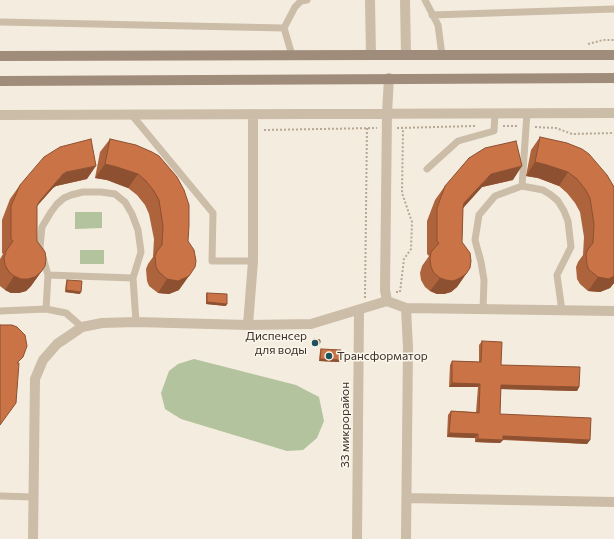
<!DOCTYPE html>
<meta charset="utf-8">
<style>
body{margin:0}
canvas{display:block;background:#f4ecde}
</style>
<canvas width="614" height="539"></canvas>
<script>
const ctx = document.querySelector('canvas').getContext('2d');
ctx.lineJoin = 'round';
function fill(path, color) { ctx.fillStyle = color; ctx.fill(path, 'evenodd'); }
const shape = rows => new Path2D(rows.map(r => 'M' + r).join(''));
function strokePath(path, color, width, dash) { ctx.strokeStyle = color; ctx.lineWidth = width; ctx.lineCap = dash ? 'butt' : 'round'; ctx.setLineDash(dash || []); ctx.stroke(path); }
function write(font, color, halo, rows, align = 'center') {
  ctx.font = font + ' Commissioner,sans-serif'; ctx.lineWidth = 3; ctx.setLineDash([]); ctx.textBaseline = 'middle'; ctx.strokeStyle = halo; ctx.fillStyle = color; for (const [text, x, y, turn = 0] of rows) {
    ctx.save(); ctx.translate(x, y); ctx.rotate((+turn || 0) * Math.PI / 180); ctx.textAlign = isNaN(turn) ? turn : align; if (halo) ctx.strokeText(text, 0, 0); ctx.fillText(text, 0, 0); ctx.restore();
  }
}
fill(shape([
 [75,212,102,212,102,228,75,229],
 [80,250,104,250,104,264,80,264],
 [194,359,296,385,319,397,324,421,317,438,303,450,287,451,181,419,165,409,161,393,169,371,178,364]
]), '#b3c39d');
strokePath(shape([
 [588,44,603,40,614,40],
 [503,126,517,126],
 [535,127,556,128,572,134,614,133],
 [397,128,475,126],
 [264,130,377,128],
 [396,292,400,292,404,259,411,249,412,222,402,193,403,128],
 [365,298,367,126]
]), '#b8a794', 2, [2, 2]);
strokePath(shape([
 [425,0,438,25,442,55],
 [432,15,614,9],
 [0,22,284,28,292,55],
 [284,28,295,7,301,1,307,0],
 [131,114,213,213,212,261,253,261],
 [427,169,458,141,494,131,495,113],
 [522,186,543,190,551,195,558,201,564,211,568,221,571,247,557,275,562,311],
 [48,275,133,278],
 [46,309,48,275,40,247,42,227,51,212,57,204,64,198,71,195,83,192,101,192,115,194,125,202,132,214,138,230,141,252,133,278,136,322],
 [483,310,484,280,481,262,475,240,479,215,495,196,522,186,527,113],
 [0,311,46,309,66,313,82,327],
 [0,496,34,497]
]), '#ccbda9', 7);
strokePath(shape([
 [370,0,371,55],
 [405,0,406,55],
 [0,115,614,113],
 [387,301,385,290,387,113,389,78],
 [406,308,408,348,406,539],
 [248,325,253,261,253,114],
 [407,498,614,502],
 [33,539,35,379,43,360,57,344,82,327,102,323,136,322,248,325,311,324,387,301,406,308,614,311],
 [357,539,359,310]
]), '#ccbda9', 10);
strokePath(shape([
 [0,56,371,55,614,55],
 [0,81,614,78]
]), '#a08c7b', 10);
fill(shape([
 [540,137,614,187,614,283,610,288,600,292,588,291,580,284,577,279,576,267,578,262,583,255,584,237,580,212,575,203,567,193,559,186,538,178,526,176,531,150],
 [110,139,152,152,179,290,169,294,158,293,149,286,147,281,146,269,148,264,153,257,154,239,149,214,145,205,137,195,128,188,107,180,95,178,100,152],
 [87,179,56,186,53,188,37,206,37,241,41,272,31,286,26,291,19,293,11,293,5,290,0,286,0,259,3,254,2,253,2,220,10,199,20,185],
 [513,180,482,187,463,208,462,242,466,274,457,287,451,292,444,294,437,294,430,291,425,287,421,280,420,273,422,266,429,256,427,254,427,221,435,200,445,186],
 [67,280,80,294,65,292,66,282],
 [207,293,226,306,206,304,206,294],
 [482,341,501,365,579,387,577,391,501,389,500,414,590,440,587,444,503,440,500,443,475,442,475,438,447,437,448,415,451,411,476,412,478,387,449,387,450,365,452,361,479,362,479,345],
 [321,349,340,360,339,362,319,361,320,351]
]), '#ad633c');
fill(shape([
 [535,162,547,165,568,172,559,186,538,178,526,176],
 [105,164,117,167,138,174,128,188,107,180,95,178],
 [96,166,87,179,56,186,53,188,29,215,39,202,63,174,66,172],
 [522,166,513,180,482,187,455,217,464,203,491,174],
 [41,272,31,286,26,291,19,293,11,293,5,290,14,276],
 [466,274,457,287,451,292,444,294,437,294,430,291,440,278],
 [189,276,179,290,169,294,158,293,167,279],
 [614,276,614,283,610,288,600,292,588,291,598,277],
 [66,290,81,292,80,294,65,292],
 [207,302,227,304,226,306,206,304],
 [313,343,320,343,319,345,312,345],
 [320,359,340,360,339,362,319,361],
 [452,383,480,384,478,387,449,387],
 [501,385,579,387,577,391,499,389],
 [449,433,478,434,475,438,447,437],
 [503,436,590,440,587,444,500,439],
 [478,439,503,440,500,443,475,442]
]), '#8d5031');
const building = shape([
 [540,137,567,143,582,149,589,154,607,175,614,187,614,276,609,279,598,277,589,270,587,265,586,254,588,249,593,243,594,224,590,198,585,189,577,179,568,172,547,165,535,162,540,137],
 [91,139,96,166,66,172,63,174,39,202,37,206,37,241,45,252,46,259,45,266,41,272,35,277,28,279,21,279,14,276,9,272,5,265,4,258,6,251,13,241,11,239,11,206,20,185,44,157,60,147,91,139],
 [110,139,136,145,152,152,159,156,177,177,184,190,189,205,189,226,188,241,194,250,196,261,195,267,189,276,178,281,167,279,159,272,156,267,155,256,157,251,162,245,163,226,159,200,154,191,146,181,138,174,117,167,105,164,110,139],
 [516,141,522,166,491,174,464,203,463,208,462,242,470,253,471,261,470,268,466,274,460,278,453,281,446,280,440,278,434,273,431,267,430,259,431,252,439,243,437,241,437,208,445,186,469,158,485,148,516,141],
 [67,280,82,281,81,292,66,290,67,280],
 [207,293,227,294,227,304,207,302,207,293],
 [0,325,12,325,17,327,25,335,27,346,23,357,17,363,19,363,16,403,0,425,0,325],
 [314,339,320,340,320,343,313,343,314,339],
 [482,341,502,342,501,365,580,367,579,387,501,385,500,414,591,418,590,440,503,436,503,440,478,439,478,434,449,433,451,411,479,413,480,384,452,383,452,361,481,362,482,341],
 [321,349,341,350,340,360,320,359,321,349]
]);
fill(building, '#c97346');
strokePath(building, '#8d5031', 1);
for (const [x, y, r, color] of [
 [315,343,4,"#1d525d"],
 [329,356,4,"#1d525d"]
]) { const dot = new Path2D(); dot.arc(x, y, r, 0, 2 * Math.PI); ctx.fillStyle = color; ctx.fill(dot); strokePath(dot, '#fbf5eb', 1.5); }
write('12px', '#393029', '#fbf5eb', [
 ["Диспенсер",307,336],
 ["для воды",307,350],
 ["Трансформатор",337,356,"left"]
], 'right');
write('12px', '#393029', '#fbf5eb', [
 ["33 микрорайон",345,425,-90]
]);
</script>
